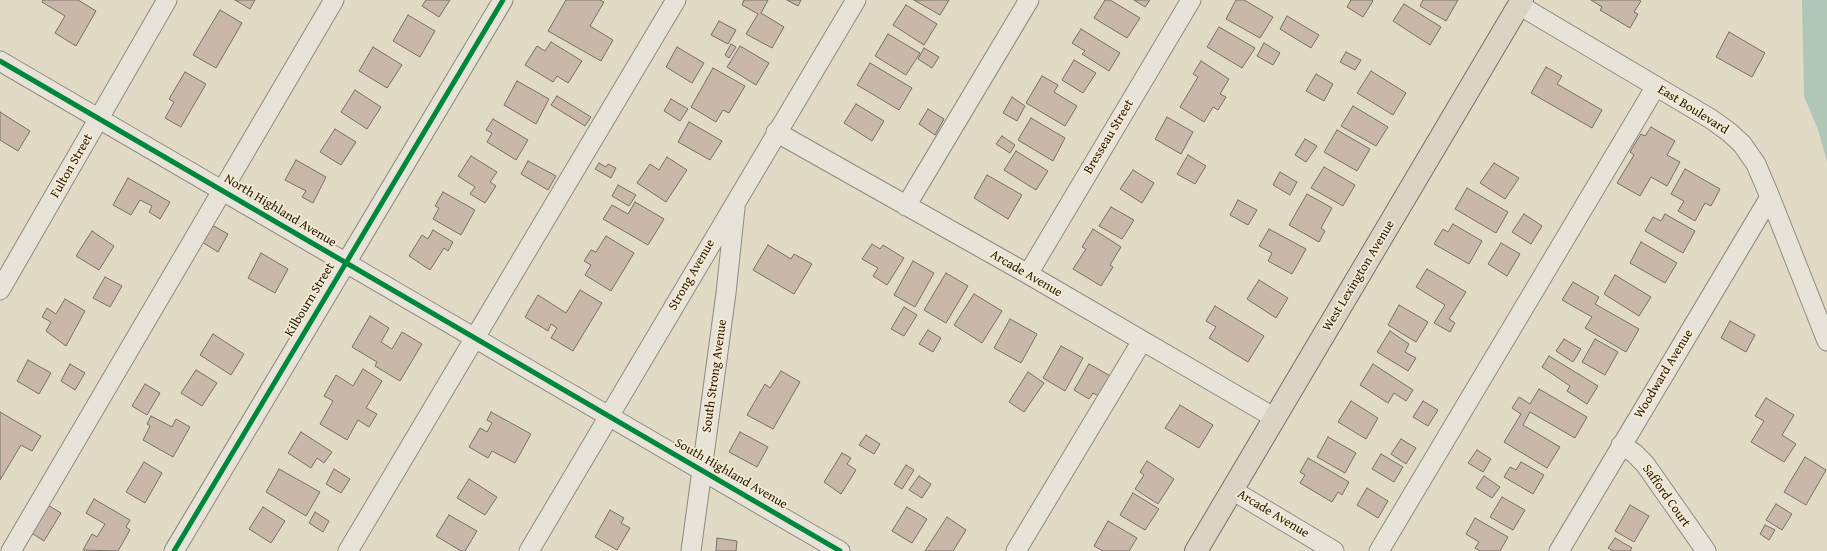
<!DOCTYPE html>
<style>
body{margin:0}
canvas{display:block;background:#e1dac5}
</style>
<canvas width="1827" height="551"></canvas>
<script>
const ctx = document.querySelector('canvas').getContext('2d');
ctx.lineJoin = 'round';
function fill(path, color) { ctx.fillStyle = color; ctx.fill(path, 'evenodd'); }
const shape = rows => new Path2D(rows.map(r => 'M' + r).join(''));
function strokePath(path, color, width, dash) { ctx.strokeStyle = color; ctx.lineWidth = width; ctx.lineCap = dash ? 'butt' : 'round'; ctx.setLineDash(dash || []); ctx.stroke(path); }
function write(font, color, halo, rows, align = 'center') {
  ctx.font = font + ' "Gentium Book Plus",serif'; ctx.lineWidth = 3.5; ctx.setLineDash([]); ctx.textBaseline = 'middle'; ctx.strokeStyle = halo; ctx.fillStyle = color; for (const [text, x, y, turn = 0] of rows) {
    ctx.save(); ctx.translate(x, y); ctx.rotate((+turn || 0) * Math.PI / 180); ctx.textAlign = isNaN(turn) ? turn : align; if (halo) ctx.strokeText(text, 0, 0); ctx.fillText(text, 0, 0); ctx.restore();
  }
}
fill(shape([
 [1802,0,1827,0,1827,161,1818,130,1804,96]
]), '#afc6b8');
const building = shape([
 [43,0,78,0,96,11,76,46,55,33,65,16,42,2,43,0],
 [235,0,255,0,250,9,235,0],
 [426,0,450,0,439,17,422,6,426,0],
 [566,0,600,0,604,2,590,26,613,40,601,61,548,31,566,0],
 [744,0,768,0,761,13,784,27,772,48,746,34,758,14,742,5,744,0],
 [787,0,801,0,798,6,787,0],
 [914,0,949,0,940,15,914,0],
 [1105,0,1110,0,1140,18,1127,38,1094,18,1105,0],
 [1134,0,1150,0,1145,7,1134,0],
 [1236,0,1244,0,1273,17,1260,38,1226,19,1236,0],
 [1351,0,1372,0,1373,1,1363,17,1347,7,1351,0],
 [1423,0,1458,0,1446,21,1420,6,1423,0],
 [1591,0,1639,0,1641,1,1634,12,1638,14,1630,28,1600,10,1602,7,1591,0],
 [1404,4,1441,27,1430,45,1393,21,1404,4],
 [906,5,937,24,924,45,893,25,906,5],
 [220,10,242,23,216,68,193,55,220,10],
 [408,15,435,31,420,57,393,41,408,15],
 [1287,16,1319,35,1311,48,1280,29,1287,16],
 [719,21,736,30,728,44,711,35,719,21],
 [1219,27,1255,48,1242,68,1207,47,1219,27],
 [1081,29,1120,53,1109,71,1082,54,1085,51,1072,43,1081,29],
 [1729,32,1765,53,1752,77,1716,57,1729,32],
 [888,34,920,53,906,75,875,56,888,34],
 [551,42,582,61,568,83,557,76,553,82,525,65,537,46,545,51,551,42],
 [1264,43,1280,53,1273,65,1257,56,1264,43],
 [731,44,736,47,729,58,725,55,731,44],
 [740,46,769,63,756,85,727,67,740,46],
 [373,47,402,65,387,88,359,71,373,47],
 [677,47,704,63,692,83,666,67,677,47],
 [924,48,939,57,932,68,918,59,924,48],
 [1346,52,1361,60,1355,70,1340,62,1346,52],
 [1074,60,1096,73,1083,93,1062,80,1074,60],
 [1201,61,1229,79,1220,94,1226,97,1218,110,1213,107,1204,122,1180,107,1198,77,1193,74,1201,61],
 [870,63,912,88,899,110,857,85,870,63],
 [1546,67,1562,76,1557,84,1602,110,1592,128,1531,93,1546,67],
 [713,68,745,86,729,113,723,110,716,122,691,107,713,68],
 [1371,71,1406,93,1393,115,1357,93,1371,71],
 [185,72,206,84,181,127,165,118,174,102,169,99,185,72],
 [1316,74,1333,84,1324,101,1306,91,1316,74],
 [1042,76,1058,85,1054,92,1077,106,1065,126,1026,103,1042,76],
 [517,81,549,99,536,124,504,105,517,81],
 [355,90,381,107,367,129,341,112,355,90],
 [557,96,591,117,585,126,551,105,557,96],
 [1012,97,1025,106,1017,121,1003,113,1012,97],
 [671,99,688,109,680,121,664,111,671,99],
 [856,104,884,121,872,141,844,123,856,104],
 [1353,106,1388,127,1376,146,1341,126,1353,106],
 [928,109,944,119,935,135,919,124,928,109],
 [0,112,30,131,18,151,0,140,0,112],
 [1167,117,1193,132,1181,154,1155,139,1167,117],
 [1031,118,1065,138,1053,161,1018,140,1031,118],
 [493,119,528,140,516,160,487,142,492,133,486,130,493,119],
 [689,122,722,141,710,160,678,142,689,122],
 [1651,127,1675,141,1667,155,1680,162,1667,186,1651,177,1640,196,1617,183,1634,155,1630,152,1641,134,1645,136,1651,127],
 [335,129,356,142,341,165,320,152,335,129],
 [1337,130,1370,149,1357,171,1324,152,1337,130],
 [1002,136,1015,145,1010,153,996,144,1002,136],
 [1305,139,1317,146,1306,162,1295,155,1305,139],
 [1016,151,1048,171,1036,190,1004,170,1016,151],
 [1188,155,1206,166,1195,184,1177,174,1188,155],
 [471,156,497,172,490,182,496,186,485,203,470,194,475,187,458,176,471,156],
 [667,157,687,170,666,202,637,183,650,164,659,170,667,157],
 [296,160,326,177,313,203,302,197,306,191,285,180,296,160],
 [528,161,556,176,548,190,521,174,528,161],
 [599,163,606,167,608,164,616,168,611,178,595,169,599,163],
 [1494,163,1519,178,1505,199,1480,183,1494,163],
 [1324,167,1355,185,1343,206,1311,188,1324,167],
 [1685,169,1720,189,1711,206,1705,203,1695,221,1678,211,1684,201,1671,194,1685,169],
 [1133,170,1154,183,1142,203,1120,189,1133,170],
 [1280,172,1297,182,1290,195,1273,185,1280,172],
 [987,175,1022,195,1008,219,974,198,987,175],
 [128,178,170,202,160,219,149,212,152,206,140,200,131,215,113,205,128,178],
 [618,185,636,195,629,206,612,196,618,185],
 [1467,188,1508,212,1496,233,1455,209,1467,188],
 [443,192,475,210,461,235,433,219,439,208,435,206,443,192],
 [1307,194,1332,208,1321,228,1325,231,1319,242,1289,225,1307,194],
 [1238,200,1257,210,1248,225,1230,215,1238,200],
 [635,202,664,219,648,245,603,219,612,205,628,214,635,202],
 [1111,207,1134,220,1122,239,1099,226,1111,207],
 [1524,214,1542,226,1531,244,1512,232,1524,214],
 [1665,214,1695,231,1683,253,1645,231,1653,217,1661,221,1665,214],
 [1453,224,1482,241,1469,264,1434,244,1443,229,1448,232,1453,224],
 [212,225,228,234,218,252,202,242,212,225],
 [1093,229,1121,247,1110,265,1113,267,1101,286,1073,269,1086,249,1082,247,1093,229],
 [1269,229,1306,249,1292,274,1268,261,1272,253,1259,246,1269,229],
 [433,230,453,242,448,251,444,248,430,270,409,256,422,235,428,239,433,230],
 [92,231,114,246,99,270,76,256,92,231],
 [606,236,634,253,611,291,585,275,591,265,584,261,591,250,596,252,606,236],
 [1641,242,1677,263,1665,283,1630,263,1641,242],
 [1501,243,1520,254,1507,276,1488,264,1501,243],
 [872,244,880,249,883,245,904,258,887,285,873,276,878,268,862,259,872,244],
 [768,245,791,259,794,254,812,264,794,294,753,270,768,245],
 [261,253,288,269,275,293,248,278,261,253],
 [913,261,934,273,915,307,894,295,913,261],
 [1427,269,1466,292,1449,319,1455,323,1450,332,1434,323,1445,305,1416,287,1427,269],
 [946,273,968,286,946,323,924,310,946,273],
 [1615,275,1651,297,1639,316,1604,294,1615,275],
 [105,277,122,286,110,307,93,298,105,277],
 [1259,280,1288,298,1276,318,1247,299,1259,280],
 [1573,282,1599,297,1595,304,1639,329,1626,352,1585,328,1592,317,1562,300,1573,282],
 [580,290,602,303,573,351,551,338,557,328,551,324,548,331,525,317,538,295,566,313,580,290],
 [974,294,1002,311,982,343,954,325,974,294],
 [65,299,85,311,66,346,46,331,51,322,42,317,47,308,56,314,65,299],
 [1399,305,1428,322,1416,342,1388,325,1399,305],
 [1215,306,1264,336,1248,362,1209,338,1216,327,1206,321,1215,306],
 [904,307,917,315,904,336,891,329,904,307],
 [370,316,389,328,381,342,392,349,402,332,422,344,400,381,375,366,377,362,352,347,370,316],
 [1010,319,1037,334,1021,363,994,348,1010,319],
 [1730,321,1755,335,1746,352,1721,338,1730,321],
 [928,330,941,338,933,352,919,344,928,330],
 [1390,331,1409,344,1405,352,1416,358,1408,371,1377,352,1390,331],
 [213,334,244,354,231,375,200,355,213,334],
 [1564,339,1581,349,1573,362,1556,351,1564,339],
 [1595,339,1618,352,1605,375,1582,362,1595,339],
 [1061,346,1083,358,1065,391,1043,378,1061,346],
 [1549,356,1598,386,1587,404,1567,391,1570,386,1542,367,1549,356],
 [28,360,51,373,39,394,17,381,28,360],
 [70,364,85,373,75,390,61,381,70,364],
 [1089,364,1114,378,1102,398,1093,393,1089,399,1074,390,1089,364],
 [1373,364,1413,390,1406,401,1394,393,1388,403,1360,385,1373,364],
 [363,369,382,381,366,408,377,414,369,427,358,420,347,440,320,424,333,401,324,396,336,375,353,386,363,369],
 [196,370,217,383,202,406,181,393,196,370],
 [781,371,800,382,773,429,747,415,765,384,770,388,781,371],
 [1028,372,1044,383,1024,412,1009,402,1028,372],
 [145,384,160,393,147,415,132,406,145,384],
 [1539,389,1587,417,1575,438,1530,412,1523,425,1560,447,1547,468,1504,442,1521,414,1512,408,1519,397,1530,404,1539,389],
 [1766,398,1794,415,1782,435,1796,444,1784,462,1751,442,1764,421,1755,416,1766,398],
 [1351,401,1378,418,1366,439,1338,422,1351,401],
 [1423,401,1438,410,1428,426,1413,417,1423,401],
 [1180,405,1213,425,1199,448,1165,428,1180,405],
 [0,412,41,436,32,451,21,445,0,480,0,412],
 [491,412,531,434,515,463,492,451,488,458,469,447,480,428,487,432,492,423,487,420,491,412],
 [151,416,172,427,176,419,190,427,173,457,143,440,150,426,147,424,151,416],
 [301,432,332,452,324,463,317,458,311,468,288,453,301,432],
 [740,432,768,447,757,467,729,452,740,432],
 [866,435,880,444,874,454,859,445,866,435],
 [1328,437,1356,453,1345,473,1317,457,1328,437],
 [1401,439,1416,448,1406,464,1391,454,1401,439],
 [1477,450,1491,459,1483,472,1468,463,1477,450],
 [842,453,851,458,847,464,856,470,841,494,824,482,842,453],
 [1381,454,1403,467,1394,482,1372,469,1381,454],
 [1805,457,1826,470,1806,505,1784,492,1805,457],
 [1308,458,1349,482,1342,495,1338,492,1332,502,1300,483,1305,475,1300,472,1308,458],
 [1147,461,1174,479,1158,504,1135,489,1144,475,1140,472,1147,461],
 [144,462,162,473,145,503,126,492,144,462],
 [1521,462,1544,475,1533,494,1504,477,1510,467,1516,470,1521,462],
 [906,465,914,470,902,489,894,484,906,465],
 [279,469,320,492,306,516,266,492,279,469],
 [334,469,350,479,341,493,326,484,334,469],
 [919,476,931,484,922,498,909,490,919,476],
 [1484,476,1500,487,1492,498,1476,488,1484,476],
 [469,479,497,497,485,515,457,498,469,479],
 [1367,488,1388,501,1378,518,1357,505,1367,488],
 [1133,493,1159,509,1145,530,1120,515,1133,493],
 [1502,497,1525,510,1513,530,1490,517,1502,497],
 [94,499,130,520,126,527,130,530,118,551,83,550,92,534,97,537,105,524,86,513,94,499],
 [46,504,61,513,44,541,30,532,46,504],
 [1776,504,1792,514,1782,530,1766,520,1776,504],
 [1630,505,1649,516,1634,542,1615,531,1630,505],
 [263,507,285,521,271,543,249,529,263,507],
 [907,507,927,519,912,543,892,531,907,507],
 [610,510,624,518,621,523,630,528,617,550,595,537,610,510],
 [315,512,329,521,323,532,309,523,315,512],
 [449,515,477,531,465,551,461,551,436,536,449,515],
 [947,517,966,530,953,551,925,551,947,517],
 [1475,518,1508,537,1500,551,1480,551,1475,548,1479,542,1466,534,1475,518],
 [1108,521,1137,538,1129,551,1103,551,1094,546,1108,521],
 [1765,525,1775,530,1769,540,1760,534,1765,525],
 [717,538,737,541,736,551,716,551,717,538],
 [1615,538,1632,548,1630,551,1613,551,1608,548,1615,538]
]);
fill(building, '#c9b8aa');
strokePath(building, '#767064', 1);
const minor = shape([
 [1519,5,1711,119,1729,132,1742,144,1756,164,1770,197,1827,341],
 [0,61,840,551],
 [776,132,1028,274,1275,418],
 [906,206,1029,0],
 [1028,274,1191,0],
 [0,290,167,0],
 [1621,445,1634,453,1645,464,1706,551],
 [1232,490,1334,551],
 [11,551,334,0],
 [174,551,503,0],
 [348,551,676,0],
 [529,551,856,0],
 [691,551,726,293,735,208],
 [1016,551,1142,341],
 [1379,551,1656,86],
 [1559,551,1770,197]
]);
const major = shape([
 [1196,551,1522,0]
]);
strokePath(minor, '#908a7e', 21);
strokePath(major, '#767064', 24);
strokePath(minor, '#e8e3d9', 19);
strokePath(major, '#dbd4c4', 22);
strokePath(shape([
 [0,61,840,551],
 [174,551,503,0]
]), '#00873e', 5);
write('13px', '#27180d', '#f4ebd1', [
 ["East Boulevard",1693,110,32],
 ["Bresseau Street",1109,137,-59],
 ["Fulton Street",72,166,-60],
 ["North Highland Avenue",280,211,31],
 ["Arcade Avenue",1026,274,30],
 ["Strong Avenue",692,275,-60],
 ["West Lexington Avenue",1359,276,-59],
 ["Kilbourn Street",310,300,-59],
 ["Woodward Avenue",1664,374,-59],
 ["South Strong Avenue",715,376,-82],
 ["South Highland Avenue",731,474,30],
 ["Safford Court",1666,496,55],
 ["Arcade Avenue",1273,514,31]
]);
</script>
